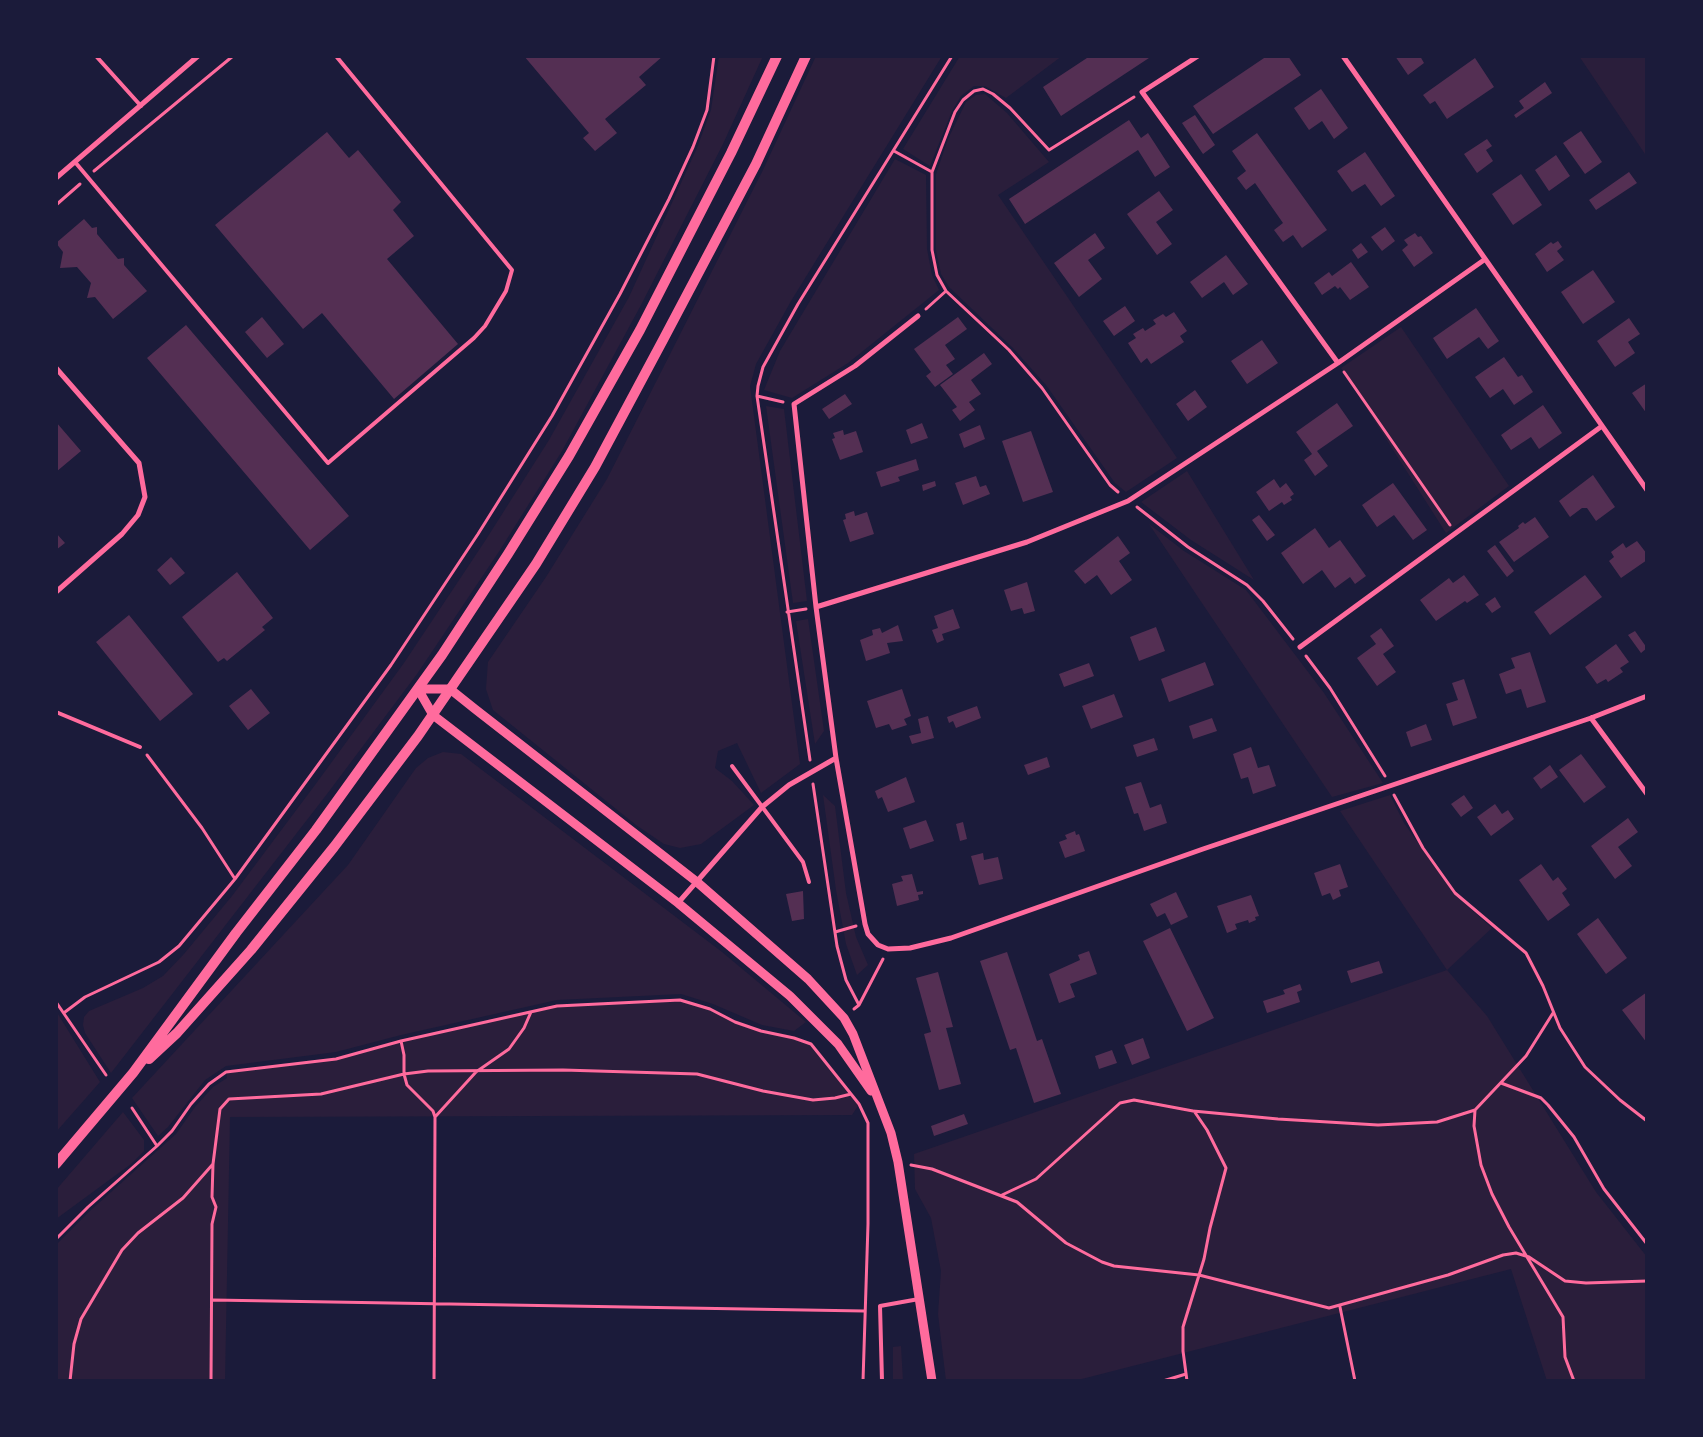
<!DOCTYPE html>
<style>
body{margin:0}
#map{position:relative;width:1703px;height:1437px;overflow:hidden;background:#1b1b3a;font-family:"Public Sans",sans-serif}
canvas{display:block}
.frame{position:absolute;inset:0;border:58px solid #1b1b3a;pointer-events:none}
</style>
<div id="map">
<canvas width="1703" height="1437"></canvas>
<div class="frame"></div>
</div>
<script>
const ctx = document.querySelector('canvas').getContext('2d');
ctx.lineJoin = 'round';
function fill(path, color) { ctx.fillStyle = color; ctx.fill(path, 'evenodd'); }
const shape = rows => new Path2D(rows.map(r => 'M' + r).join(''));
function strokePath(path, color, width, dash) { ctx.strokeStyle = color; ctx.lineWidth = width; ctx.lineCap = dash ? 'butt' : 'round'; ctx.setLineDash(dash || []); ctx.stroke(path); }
fill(shape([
 [719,56,763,56,723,144,641,305,562,451,500,550,417,674,327,794,111,1073,85,1033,83,1025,84,1017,89,1011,143,988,163,976,184,954,232,896,315,785,404,663,485,541,549,440,629,297,697,148,711,110],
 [816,56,942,56,791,301,756,364,750,386,800,764,761,793,737,743,718,751,715,768,732,781,754,805,701,844,680,848,664,844,636,825,493,710,486,689,488,662,546,577,607,479,763,170],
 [960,56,1062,56,1006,98,985,86,974,86,961,96,952,111,930,166,903,149],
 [1579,56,1647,56,1647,157],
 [985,94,1007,113,1049,162,998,195,1177,458,1126,492,1115,483,1046,385,1013,348,949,287,941,274,936,250,936,174,948,139,966,102,976,95],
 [895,159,926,175,927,249,932,275,939,290,848,363,792,398,764,390,780,351],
 [1401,327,1509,486,1446,533,1341,368],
 [766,406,784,409,807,601,793,603],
 [1187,471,1254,580,1191,540,1141,502],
 [1149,524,1184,551,1246,590,1324,693,1383,783,1332,797],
 [808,619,824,731,815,744,796,621],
 [443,752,461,754,722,952,806,1022,794,1031,762,1025,713,1004,681,994,557,1000,401,1035,336,1052,226,1066,205,1080,168,1127,158,1136,132,1098,348,865,416,768,428,758],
 [823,795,835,806,846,893,856,937,868,965,857,975,846,944,836,890],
 [1390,795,1404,823,1454,894,1492,928,1447,970,1487,1016,1596,1192,1647,1257,1647,1381,1547,1381,1511,1269,1074,1381,946,1381,938,1314,941,1271,931,1218,915,1189,914,1154,1447,970,1340,811],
 [680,1000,710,1009,735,1022,761,1031,794,1038,811,1044,859,1104,852,1115,230,1117,225,1381,56,1381,56,1245,91,1210,176,1134,195,1107,213,1087,227,1078,226,1072,336,1059,401,1041,557,1006],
 [56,1011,100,1082,56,1132],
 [123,1112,144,1140,144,1151,131,1164,56,1219,56,1190],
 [901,1346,903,1381,893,1381,893,1347]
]), '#2a1e3b');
fill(shape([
 [524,56,663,56,639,77,646,85,605,119,617,133,595,151,583,138,589,133],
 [1090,56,1152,56,1061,116,1043,87],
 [1267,56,1288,56,1301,75,1213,134,1193,106],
 [1395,56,1420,56,1424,63,1408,75],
 [1475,58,1494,87,1447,119,1435,101,1430,104,1423,95],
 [1545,82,1552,93,1516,118,1514,115,1524,108,1519,101],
 [1321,89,1348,128,1334,139,1322,121,1309,130,1294,108],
 [1195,115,1215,145,1203,154,1182,123],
 [1129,120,1141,138,1148,133,1170,167,1155,177,1138,150,1025,224,1009,199],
 [1581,131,1602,162,1585,174,1563,143],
 [327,132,349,158,358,150,401,202,393,210,414,236,387,259,458,344,394,399,322,313,303,329,215,225],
 [1257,133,1327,230,1302,248,1293,235,1283,242,1274,230,1283,223,1255,183,1246,190,1237,178,1246,171,1232,151],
 [1487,139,1492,146,1486,150,1493,161,1477,173,1464,154],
 [1365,152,1395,196,1381,206,1365,184,1352,192,1337,171],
 [1556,155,1570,176,1549,191,1535,170],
 [1629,172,1637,183,1596,210,1589,200],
 [1521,174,1542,205,1513,225,1492,194],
 [1159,191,1173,210,1156,222,1172,244,1157,255,1127,214],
 [84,219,92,228,97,227,97,234,118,259,124,258,124,265,147,291,113,319,95,297,87,298,91,283,77,267,60,268,63,252,56,243],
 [1385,227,1395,241,1382,251,1371,237],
 [1095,233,1105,248,1088,260,1102,279,1079,297,1054,263],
 [1415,233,1418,237,1421,236,1433,253,1414,267,1402,250,1408,245,1404,240],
 [1558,241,1562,247,1557,251,1564,260,1547,272,1535,254,1551,242,1553,244],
 [1361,243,1368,252,1358,259,1352,250],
 [1226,255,1248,284,1233,295,1224,282,1202,298,1190,282],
 [1351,262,1369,287,1350,300,1340,287,1338,289,1335,286,1322,295,1314,283,1329,272,1332,276],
 [1593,270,1615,302,1583,324,1561,292],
 [1125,306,1135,321,1114,336,1103,321],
 [1476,308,1499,341,1488,349,1479,337,1447,359,1433,338],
 [1174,312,1187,331,1180,336,1184,342,1151,364,1147,358,1141,363,1128,343,1136,338,1133,334,1143,328,1145,331,1156,324,1153,320,1163,314,1166,317],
 [262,317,284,344,267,358,245,332],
 [958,317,967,329,945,345,955,359,946,365,953,374,935,387,926,376,931,372,914,349],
 [1629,318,1640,334,1628,342,1635,353,1615,367,1597,341],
 [186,325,349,516,310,550,147,358],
 [1262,340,1278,363,1247,384,1231,361],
 [984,353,992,364,971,380,981,394,969,402,975,410,960,421,952,410,957,407,940,385],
 [1504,357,1518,377,1522,375,1533,392,1514,405,1503,389,1490,398,1475,377],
 [1647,383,1647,414,1632,393],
 [1195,390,1207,407,1188,421,1176,404],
 [845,394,852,404,829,419,822,409],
 [1337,403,1353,426,1317,451,1328,466,1315,476,1304,460,1312,454,1296,432],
 [1543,405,1562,433,1539,449,1531,437,1511,450,1501,435],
 [56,422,81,451,56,472],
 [922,423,928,438,911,444,906,430],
 [980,425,985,439,964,448,959,434],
 [843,430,844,435,856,431,863,452,840,460,832,439,835,438,833,433],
 [1031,431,1053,492,1023,502,1002,441],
 [916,459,919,470,898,477,900,481,881,487,876,472],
 [1593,475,1615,507,1596,521,1587,508,1582,508,1570,517,1559,501],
 [976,476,980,487,986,485,990,494,963,505,955,483],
 [1274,479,1280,488,1286,483,1294,494,1290,497,1292,500,1284,505,1282,502,1269,511,1256,492],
 [935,481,936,486,923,491,922,485],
 [1393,483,1427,530,1413,540,1394,515,1377,527,1362,505],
 [854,511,855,516,867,512,874,534,850,542,843,520,846,519,845,514],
 [1259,515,1275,535,1267,541,1252,520],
 [1535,517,1549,537,1514,562,1499,542,1519,528,1518,526,1523,522,1525,524],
 [1315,528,1329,548,1340,540,1366,576,1355,584,1350,577,1335,588,1322,570,1303,584,1281,553],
 [56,533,65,543,56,550],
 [1118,536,1130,553,1119,561,1132,580,1111,595,1097,575,1085,584,1074,571],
 [1637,541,1647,554,1647,560,1621,578,1609,561,1614,557,1611,552,1623,543,1626,548],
 [1495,545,1514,571,1507,577,1487,551],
 [171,557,185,573,170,585,157,570],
 [237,572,273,618,262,627,265,630,227,661,224,658,218,662,182,617],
 [1464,575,1479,595,1467,603,1465,601,1436,621,1420,600,1449,578,1453,583],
 [1585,575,1602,597,1550,635,1534,612],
 [1027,582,1035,611,1024,614,1022,608,1011,611,1004,590],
 [1495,597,1501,607,1492,613,1485,604],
 [953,609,960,628,942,634,944,640,937,643,932,630,938,628,934,616],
 [129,615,193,694,160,721,96,642],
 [898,625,903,641,887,643,890,653,866,661,860,640,873,635,872,630,880,628,882,633],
 [1156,627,1165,651,1139,661,1130,637],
 [1381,628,1394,646,1383,654,1396,672,1377,686,1357,658,1376,644,1370,636],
 [1635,631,1647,648,1641,653,1628,635],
 [1616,644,1629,662,1620,668,1623,672,1608,682,1606,679,1597,684,1585,667],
 [1530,652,1546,702,1527,708,1521,689,1506,694,1499,674,1515,668,1511,658],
 [1205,662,1214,685,1169,702,1161,679],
 [1089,663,1094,676,1064,687,1059,674],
 [1464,679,1477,718,1453,726,1446,704,1458,700,1452,683],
 [251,689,270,713,248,730,229,706],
 [902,689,911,716,904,719,907,725,892,730,889,724,876,728,867,701],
 [1114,694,1123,717,1091,729,1082,706],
 [977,706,981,718,956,728,953,721,949,723,947,717],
 [928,716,934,738,912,744,909,736,921,733,918,719],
 [1212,718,1217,731,1193,739,1189,726],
 [1426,724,1432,740,1411,747,1406,732],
 [1154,738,1158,750,1137,757,1133,745],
 [1251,747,1258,768,1269,765,1276,786,1253,794,1248,777,1241,779,1233,754],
 [1581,754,1606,787,1584,803,1559,770],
 [1047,757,1050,767,1028,775,1024,765],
 [1550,765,1558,777,1541,789,1533,778],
 [906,777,915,802,888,812,882,797,878,799,875,791],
 [1141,782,1150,808,1161,804,1167,823,1144,831,1138,813,1134,814,1125,787],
 [1464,795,1473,808,1461,817,1451,804],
 [1495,804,1502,814,1508,810,1514,819,1491,836,1477,817],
 [1628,818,1638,832,1618,847,1632,866,1615,879,1591,846],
 [926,820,934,841,910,849,903,828],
 [963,822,967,839,960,841,956,824],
 [1075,831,1076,835,1079,834,1085,851,1065,858,1059,842,1067,839,1065,835],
 [983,853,984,860,998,857,1003,879,979,885,971,856],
 [1340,864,1348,887,1339,890,1341,896,1333,900,1330,893,1322,896,1314,873],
 [1541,864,1553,881,1558,877,1567,889,1562,893,1570,905,1548,921,1519,880],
 [912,874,917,892,923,891,923,894,918,895,919,900,897,906,892,884,903,881,901,876],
 [803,891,804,919,792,921,786,894],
 [1176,892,1188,917,1171,925,1165,913,1157,917,1150,904],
 [1251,895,1259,916,1255,917,1256,920,1249,923,1248,920,1235,924,1237,929,1227,933,1217,906],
 [1598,918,1627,958,1606,974,1577,934],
 [1170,928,1214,1018,1187,1031,1143,941],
 [1089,951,1097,974,1070,984,1075,997,1059,1003,1049,974,1080,960,1078,955],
 [1007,952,1037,1041,1042,1039,1061,1094,1034,1103,1016,1048,1010,1050,980,961],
 [1379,961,1383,973,1351,983,1347,971],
 [938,972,953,1027,946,1028,961,1084,939,1090,924,1034,931,1032,916,978],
 [1300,984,1302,990,1297,992,1300,1002,1267,1013,1263,1001,1285,994,1283,990],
 [1647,992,1647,1043,1622,1010],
 [1143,1038,1150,1058,1132,1065,1124,1045],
 [1112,1050,1117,1063,1099,1069,1095,1056],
 [964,1114,968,1124,934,1136,931,1126]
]), '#542f53');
strokePath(shape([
 [894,151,932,172,932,250,937,275,946,291,1009,350,1042,388,1110,485,1118,492],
 [94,171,233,56],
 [932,172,955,112,963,100,974,91,983,89,993,94,1010,108,1049,150,1134,97],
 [56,205,80,184],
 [926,309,946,291],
 [1344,372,1450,525],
 [757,396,783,402],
 [1137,507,1188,547,1247,585,1263,601,1293,639],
 [787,612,806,609],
 [1306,656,1330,688,1385,776],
 [147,755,202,828,235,879],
 [810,760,757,396,758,386,763,367,798,304,952,56],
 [813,784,837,946,846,980,859,1005],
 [1394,795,1423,848,1455,893,1526,953,1543,986,1560,1028,1585,1067,1620,1100,1647,1121],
 [835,932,856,926],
 [56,1002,106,1075],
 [854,1009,859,1005,883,959],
 [65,1012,85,997,159,962,179,946,235,879,391,665,478,534,552,416,620,294,669,199,693,147,707,110,714,56],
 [1553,1013,1526,1056,1475,1110,1474,1126,1481,1165,1492,1194,1509,1227,1563,1317,1565,1357,1574,1381],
 [401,1041,404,1055,404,1074,407,1085,433,1111,435,1117,476,1072,509,1049,524,1028,531,1012],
 [1501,1083,1541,1098,1548,1105,1574,1137,1604,1189,1647,1244],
 [132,1108,157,1146],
 [911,1165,932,1169,1017,1202,1066,1243,1102,1262,1114,1266,1199,1275,1329,1308,1448,1275,1503,1255,1516,1253,1529,1257,1565,1281,1586,1283,1647,1281],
 [1002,1195,1036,1179,1120,1103,1134,1100,1193,1111,1278,1119,1378,1125,1437,1122,1475,1110],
 [56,1239,88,1207,157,1146,172,1131,191,1104,209,1084,226,1072,336,1059,401,1041,557,1006,680,1000,710,1009,735,1022,761,1031,794,1038,811,1044,859,1104,868,1123,868,1224,863,1381],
 [213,1300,864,1311],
 [1340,1307,1355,1381],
 [70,1381,74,1344,81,1319,122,1250,138,1233,183,1198,213,1164],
 [211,1381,212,1224,216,1207,212,1197,213,1164,220,1109,229,1099,321,1094,404,1074,428,1071,563,1070,697,1074,763,1091,813,1100,835,1098,851,1094],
 [434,1381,435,1117],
 [1163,1381,1186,1374],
 [1187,1381,1183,1351,1183,1327,1204,1259,1210,1228,1226,1168,1207,1130,1194,1111]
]), '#ff6b9d', 3);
strokePath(shape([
 [96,56,141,106],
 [75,162,328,463,474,338,485,326,506,291,512,270,336,56],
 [56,712,140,747],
 [732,766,803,862,809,882],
 [882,1381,880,1306,919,1299]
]), '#ff6b9d', 4);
strokePath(shape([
 [1198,56,1142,92,1338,363],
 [1343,56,1647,490],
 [56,178,198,56],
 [918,316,855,366,794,404,816,607,836,758,865,924,868,934,878,945,888,949,910,948,951,938,1203,849,1591,718,1647,696],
 [56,368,139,463,145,497,138,515,122,534,56,592],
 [816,607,1027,542,1128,501,1338,363,1484,260],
 [1300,647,1602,426],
 [1591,718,1647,794],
 [678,903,762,807,789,785,836,758]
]), '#ff6b9d', 5);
strokePath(shape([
 [418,689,450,689,475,709,697,882,808,979,844,1018,853,1034,891,1133,898,1162,932,1381],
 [418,689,433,715,678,903,790,996,838,1044,871,1091]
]), '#ff6b9d', 9);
strokePath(shape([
 [149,1059,177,1033,251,950,334,847,418,736,536,564,595,467,663,340,756,164,806,56],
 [56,1164,133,1073,236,933,316,830,442,655,508,554,569,456,640,330,731,153,777,56]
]), '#ff6b9d', 10);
</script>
